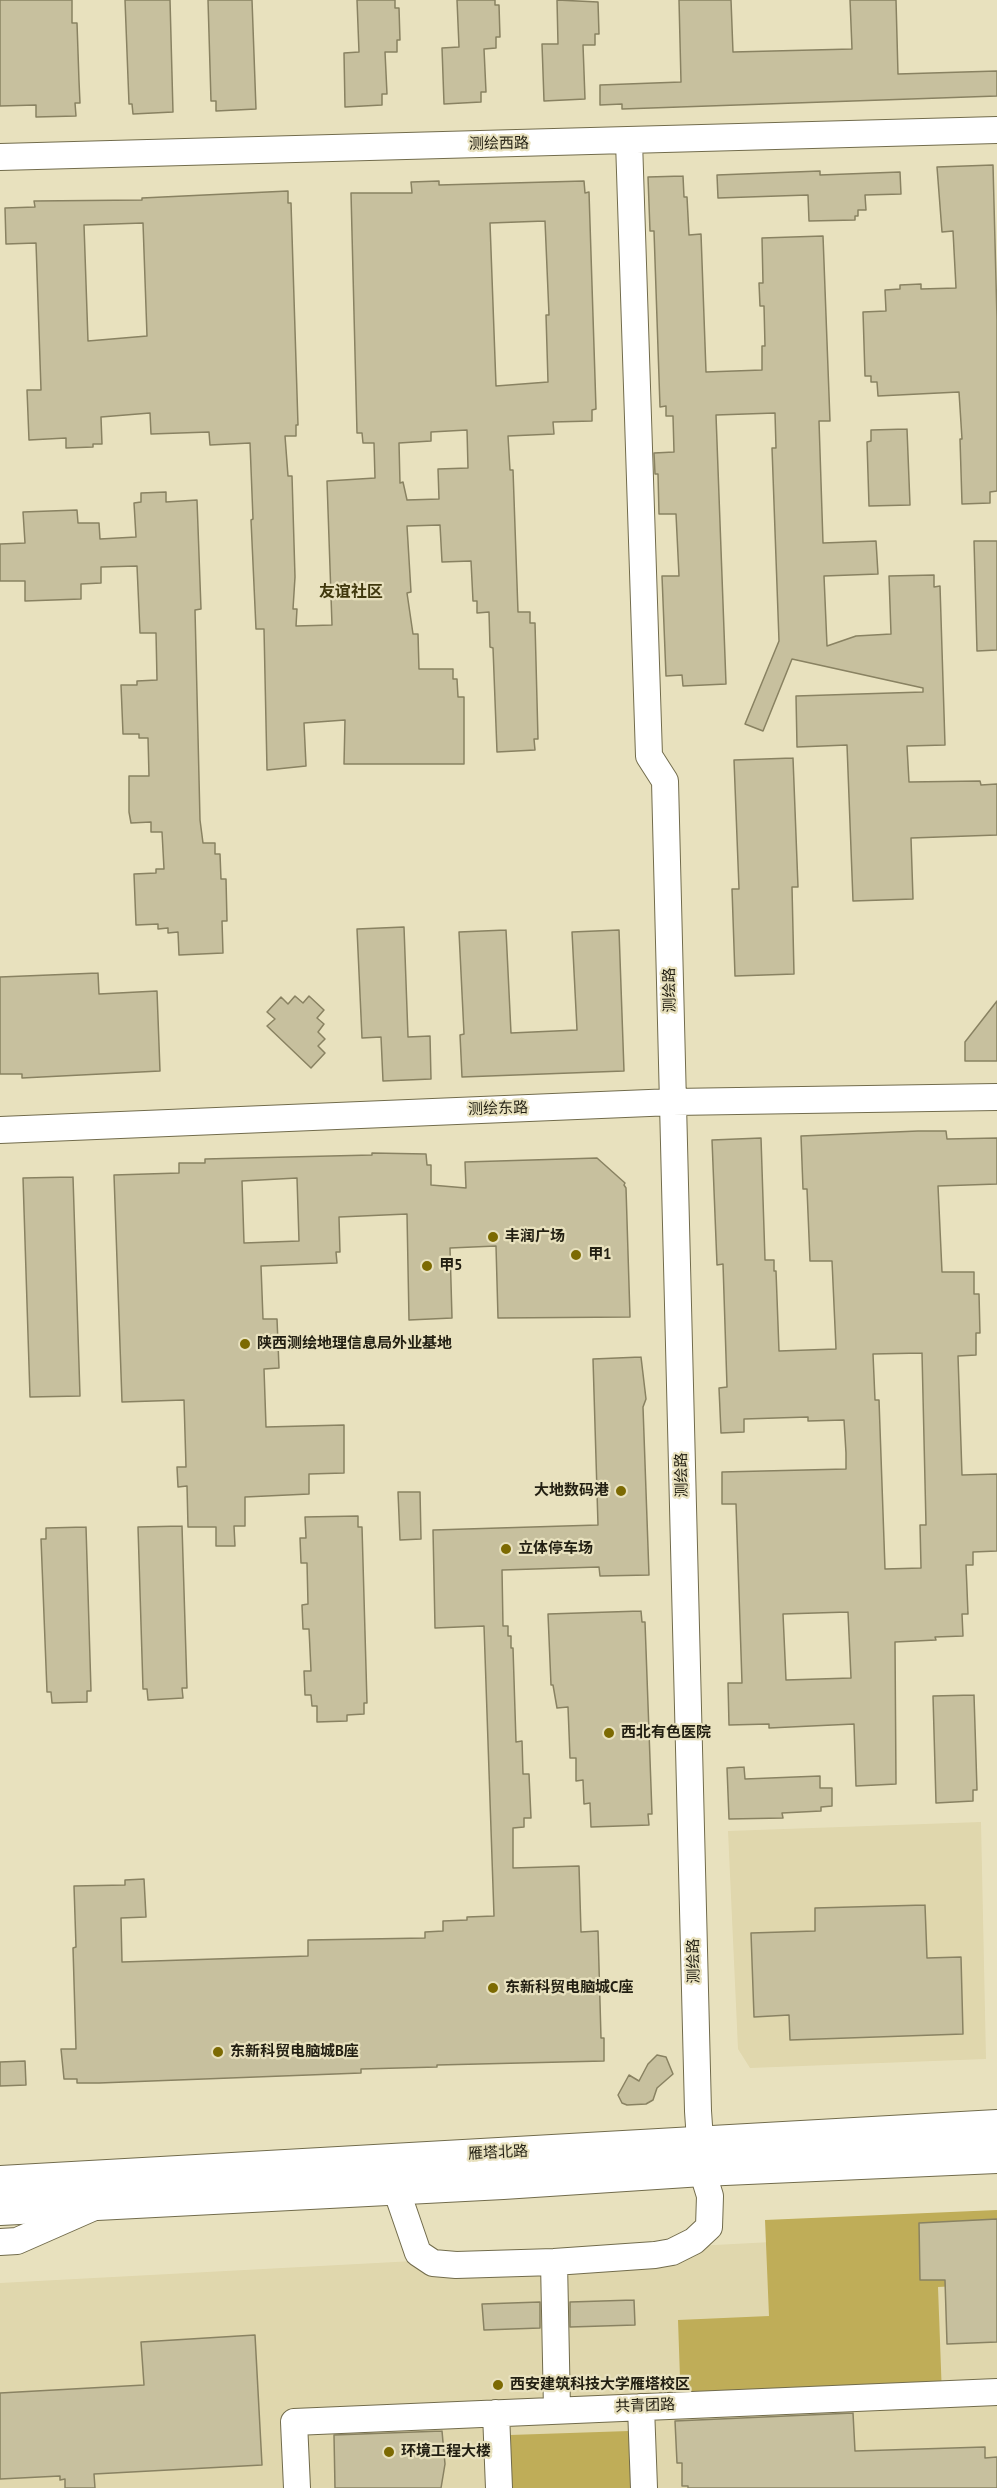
<!DOCTYPE html>
<meta charset="utf-8">
<style>
body{margin:0}
canvas{display:block;background:#e8e1be}
</style>
<canvas width="997" height="2488"></canvas>
<script>
const ctx = document.querySelector('canvas').getContext('2d');
ctx.lineJoin = 'round';
function fill(path, color) { ctx.fillStyle = color; ctx.fill(path, 'evenodd'); }
const shape = rows => new Path2D(rows.map(r => 'M' + r).join(''));
function strokePath(path, color, width, dash) { ctx.strokeStyle = color; ctx.lineWidth = width; ctx.lineCap = dash ? 'butt' : 'round'; ctx.setLineDash(dash || []); ctx.stroke(path); }
function write(font, color, halo, rows, align = 'center') {
  ctx.font = font + ' "PT Sans","Noto Sans SC",sans-serif'; ctx.lineWidth = 4.5; ctx.setLineDash([]); ctx.textBaseline = 'middle'; ctx.strokeStyle = halo; ctx.fillStyle = color; for (const [text, x, y, turn = 0] of rows) {
    ctx.save(); ctx.translate(x, y); ctx.rotate((+turn || 0) * Math.PI / 180); ctx.textAlign = isNaN(turn) ? turn : align; if (halo) ctx.strokeText(text, 0, 0); ctx.fillText(text, 0, 0); ctx.restore();
  }
}
fill(shape([
 [981,1822,986,2059,750,2068,738,2049,728,1831],
 [997,2230,997,2488,0,2488,0,2283]
]), '#e0d7ad');
fill(shape([
 [997,2210,997,2284,938,2287,942,2396,681,2407,678,2320,769,2316,765,2220],
 [629,2431,631,2488,512,2488,510,2435]
]), '#bfad58');
const building = shape([
 [0,0,72,0,72,23,77,23,79,81,80,103,75,103,76,116,36,117,36,105,0,106,0,0],
 [125,0,170,0,173,112,133,114,132,104,129,104,125,0],
 [208,0,252,0,256,109,216,111,216,101,211,101,208,0],
 [357,0,395,0,395,8,399,8,400,40,397,40,397,52,385,52,387,94,382,94,382,105,345,107,344,53,359,52,357,0],
 [457,0,495,0,495,5,499,5,500,37,496,37,496,48,484,49,486,92,481,92,481,102,444,104,442,48,459,47,457,0],
 [557,0,598,2,599,34,595,34,595,45,583,45,585,99,544,101,542,44,558,44,557,0],
 [679,0,731,0,733,52,852,49,850,0,896,0,898,74,997,71,997,96,622,109,622,104,600,105,600,85,681,82,679,0],
 [993,165,997,319,997,491,990,492,990,503,962,504,960,439,962,439,959,392,878,396,877,382,871,382,871,376,865,376,863,312,886,311,885,290,900,289,900,285,921,284,921,289,956,288,953,231,942,232,937,167,993,165],
 [820,171,820,175,900,172,901,194,865,195,866,210,858,210,858,216,855,216,855,220,809,221,808,195,718,198,717,175,820,171],
 [683,176,684,197,687,197,689,235,701,234,706,372,762,370,762,346,765,346,764,306,760,306,759,283,763,283,762,238,823,236,830,421,819,421,823,543,876,541,878,574,824,576,827,646,856,636,891,634,889,576,934,575,934,587,940,586,945,745,907,746,909,782,980,781,981,785,997,784,997,835,911,838,913,899,853,901,847,745,797,747,796,696,923,692,923,688,792,659,763,731,745,724,779,641,772,448,776,448,775,413,716,415,726,684,683,686,682,675,666,676,662,576,679,576,676,514,659,514,658,474,655,474,654,453,674,452,673,416,666,416,666,406,660,407,654,231,650,231,648,177,683,176],
 [439,181,439,185,584,181,585,193,589,192,596,409,592,410,592,421,553,422,554,434,508,436,510,470,513,470,518,612,530,612,530,623,535,623,538,739,534,739,535,750,497,752,493,648,490,647,489,612,477,613,477,601,473,601,471,561,442,562,440,525,407,526,411,592,407,593,413,634,418,634,419,669,453,669,453,679,457,679,458,697,464,697,464,764,344,764,345,720,304,723,306,766,267,770,264,629,256,629,251,520,253,519,250,443,210,445,209,432,151,434,150,413,101,417,102,444,93,444,93,447,66,448,66,438,29,440,27,390,41,390,36,243,6,244,5,208,35,207,34,201,142,200,142,198,288,191,288,203,291,203,298,425,296,425,296,436,285,436,288,476,292,476,295,577,293,609,297,609,296,626,332,625,327,481,375,478,374,443,363,443,362,433,357,433,351,193,412,193,411,182,439,181],
 [545,221,549,315,546,315,548,382,496,386,490,223,545,221],
 [143,223,147,336,88,341,84,225,143,223],
 [467,430,468,468,438,469,439,499,407,500,403,482,400,483,399,443,431,441,431,432,467,430],
 [907,429,910,505,869,506,867,442,871,441,871,430,907,429],
 [166,492,166,502,197,500,201,609,195,610,200,820,203,843,215,843,215,854,220,854,221,879,226,879,227,921,222,921,223,953,179,955,178,932,168,933,168,928,158,929,158,924,136,925,134,874,156,873,156,869,164,869,162,832,151,832,151,822,131,823,129,812,129,776,149,776,148,738,139,738,139,734,123,734,121,685,137,685,137,681,157,680,156,633,140,633,137,566,101,567,101,583,81,584,81,599,25,601,25,581,0,581,0,544,25,543,23,512,77,510,78,523,99,523,100,539,136,537,134,503,141,502,141,493,166,492],
 [974,541,997,541,997,650,977,651,974,541],
 [793,758,798,887,792,887,794,974,735,976,732,889,739,889,734,760,793,758],
 [404,927,408,1037,430,1036,431,1079,383,1081,381,1037,362,1038,357,929,404,927],
 [506,930,511,1033,577,1030,572,932,619,930,624,1071,462,1077,460,1035,464,1034,459,932,506,930],
 [98,973,99,994,157,991,160,1071,22,1078,22,1074,0,1074,0,977,98,973],
 [295,996,303,1003,309,996,324,1010,317,1018,324,1024,318,1032,325,1039,318,1046,325,1053,311,1068,267,1026,275,1019,267,1012,281,997,288,1004,295,996],
 [997,1001,997,1061,965,1061,965,1042,997,1001],
 [918,1131,946,1131,947,1139,997,1138,997,1184,938,1186,942,1272,974,1272,974,1294,979,1294,980,1333,976,1333,976,1355,958,1356,962,1475,997,1474,997,1551,973,1552,973,1565,966,1565,968,1614,962,1614,963,1636,935,1637,936,1640,895,1642,896,1784,856,1786,854,1724,769,1728,769,1724,729,1725,728,1683,742,1683,736,1504,722,1504,722,1472,846,1469,846,1453,844,1420,808,1421,808,1417,744,1419,744,1432,721,1433,719,1388,727,1387,723,1264,717,1265,712,1140,761,1138,765,1260,774,1260,774,1271,776,1271,779,1351,836,1349,832,1261,810,1261,807,1189,803,1189,801,1136,918,1131],
 [922,1353,926,1525,920,1525,921,1568,885,1569,879,1400,875,1400,873,1354,922,1353],
 [848,1612,851,1678,786,1680,783,1614,848,1612],
 [372,1153,426,1154,427,1165,431,1165,431,1185,466,1188,465,1162,597,1158,625,1183,624,1185,626,1188,630,1317,498,1318,496,1246,450,1248,452,1318,409,1320,407,1214,339,1217,340,1252,336,1252,337,1263,261,1266,263,1319,277,1319,279,1368,264,1369,266,1427,344,1425,344,1473,309,1474,309,1494,245,1497,245,1526,234,1526,235,1546,216,1546,216,1527,188,1527,187,1486,178,1487,177,1467,186,1467,184,1400,122,1402,114,1175,179,1173,179,1163,205,1163,205,1159,372,1155,372,1153],
 [297,1178,299,1241,244,1243,242,1181,297,1178],
 [73,1177,80,1396,30,1397,23,1178,73,1177],
 [641,1357,646,1399,643,1407,649,1575,600,1576,599,1567,502,1570,503,1626,508,1626,508,1636,511,1636,511,1648,513,1648,516,1742,522,1741,523,1774,529,1774,531,1818,524,1818,524,1827,513,1828,513,1868,579,1866,581,1932,598,1931,601,2038,604,2038,604,2061,437,2065,437,2067,361,2069,361,2073,99,2083,77,2083,77,2079,64,2079,61,2049,76,2049,73,1948,76,1947,74,1886,125,1885,125,1880,144,1879,146,1917,121,1918,122,1962,308,1956,308,1940,425,1938,425,1932,443,1931,443,1921,467,1920,467,1917,494,1916,484,1626,435,1628,433,1530,598,1525,593,1359,641,1357],
 [398,1492,420,1492,421,1539,400,1540,398,1492],
 [358,1516,358,1527,362,1527,367,1703,364,1703,364,1714,347,1715,347,1721,317,1722,317,1706,312,1706,311,1695,305,1695,304,1671,311,1671,309,1629,303,1629,302,1605,308,1604,307,1563,301,1563,300,1538,306,1538,305,1517,358,1516],
 [182,1526,187,1688,182,1688,183,1698,148,1700,147,1689,143,1689,138,1527,182,1526],
 [86,1527,91,1691,87,1691,87,1702,52,1703,51,1692,47,1692,41,1539,46,1539,46,1528,86,1527],
 [641,1611,642,1622,645,1622,652,1814,648,1814,649,1825,591,1827,590,1803,584,1804,583,1780,576,1781,576,1758,570,1758,568,1707,557,1708,553,1685,551,1685,548,1614,641,1611],
 [974,1695,977,1790,973,1790,973,1801,936,1803,933,1696,974,1695],
 [744,1767,745,1779,820,1776,820,1788,832,1788,832,1806,821,1807,821,1811,782,1813,783,1818,729,1819,727,1768,744,1767],
 [925,1905,927,1958,961,1957,963,2034,790,2040,789,2015,754,2017,751,1933,815,1931,815,1908,925,1905],
 [657,2055,666,2057,673,2074,657,2088,653,2100,646,2104,627,2105,622,2103,618,2095,629,2075,639,2081,648,2064,657,2055],
 [25,2061,26,2085,0,2086,0,2062,25,2061],
 [997,2219,997,2342,947,2344,945,2280,920,2280,919,2223,997,2219],
 [634,2300,635,2325,570,2327,570,2302,634,2300],
 [540,2302,540,2328,484,2330,482,2304,540,2302],
 [255,2335,262,2465,94,2474,95,2488,65,2488,65,2479,60,2480,60,2476,0,2479,0,2393,144,2385,141,2342,255,2335],
 [853,2413,855,2451,985,2447,985,2458,997,2457,997,2488,688,2488,688,2486,682,2486,682,2463,677,2463,675,2421,853,2413],
 [442,2431,445,2464,441,2488,335,2488,334,2435,442,2431]
]);
fill(building, '#c7c09e');
strokePath(building, '#898262', 1.5);
const minor = shape([
 [0,157,997,130],
 [0,1130,673,1102,997,1097],
 [396,2189,418,2253,433,2263,456,2265,554,2262,655,2255,672,2252,694,2241,709,2227,710,2196,702,2170,698,2111,665,781,649,756,629,141],
 [0,2242,17,2241,92,2208],
 [554,2262,557,2410],
 [641,2407,644,2488],
 [496,2413,499,2488],
 [297,2488,294,2422,997,2392]
]);
const major = shape([
 [0,2182,997,2126],
 [0,2209,503,2183,702,2170,997,2157]
]);
strokePath(minor, '#726c4c', 28);
strokePath(major, '#726c4c', 34);
strokePath(minor, '#fff', 26);
strokePath(major, '#fff', 32);
for (const [x, y, r, color] of [
 [493,1237,6,"#7c6a02"],
 [576,1255,6,"#7c6a02"],
 [427,1266,6,"#7c6a02"],
 [245,1344,6,"#7c6a02"],
 [621,1491,6,"#7c6a02"],
 [506,1549,6,"#7c6a02"],
 [609,1733,6,"#7c6a02"],
 [493,1988,6,"#7c6a02"],
 [218,2052,6,"#7c6a02"],
 [498,2385,6,"#7c6a02"],
 [389,2452,6,"#7c6a02"]
]) { const dot = new Path2D(); dot.arc(x, y, r, 0, 2 * Math.PI); ctx.fillStyle = color; ctx.fill(dot); strokePath(dot, '#e8e1be', 2); }
write('15px', '#221f12', '#e8e1be', [
 ["测绘西路",499,144,-1],
 ["测绘路",670,990,-91],
 ["测绘东路",498,1109,-2],
 ["测绘路",682,1475,-91],
 ["测绘路",694,1961,-91],
 ["雁塔北路",498,2153,-3],
 ["共青团路",645,2406,-2]
]);
write('bold 15px', '#221f12', '#e8e1be', [
 ["丰润广场",505,1237],
 ["甲1",588,1255],
 ["甲5",439,1266],
 ["陕西测绘地理信息局外业基地",257,1344],
 ["大地数码港",609,1491,"right"],
 ["立体停车场",518,1549],
 ["西北有色医院",621,1733],
 ["东新科贸电脑城C座",505,1988],
 ["东新科贸电脑城B座",230,2052],
 ["西安建筑科技大学雁塔校区",510,2385],
 ["环境工程大楼",401,2452]
], 'left');
write('bold 16px', '#40380d', '#e8e1be', [
 ["友谊社区",351,592]
]);
</script>
